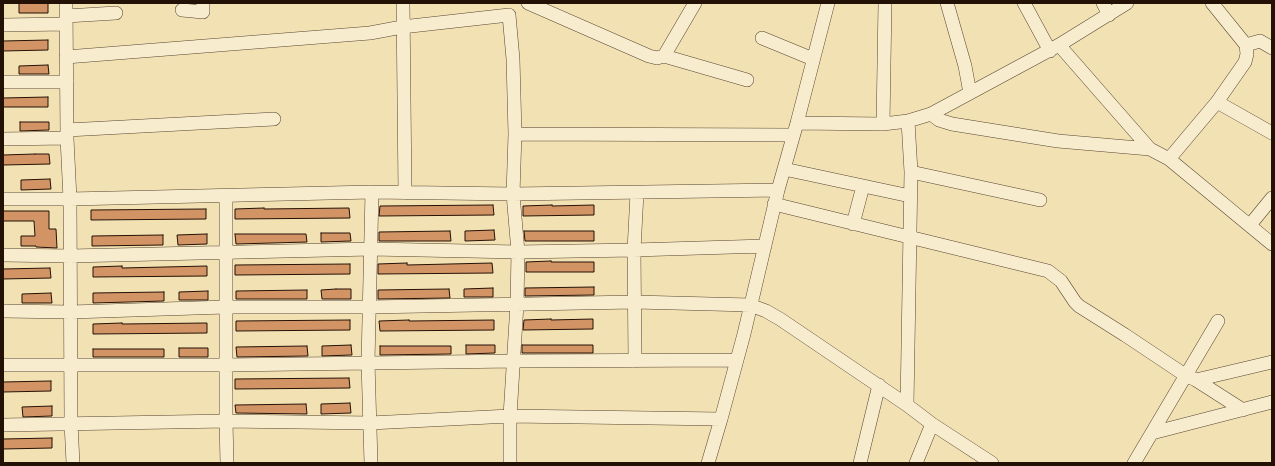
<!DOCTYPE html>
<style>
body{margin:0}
#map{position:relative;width:1275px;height:466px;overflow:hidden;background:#f2e2b3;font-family:Alegreya,serif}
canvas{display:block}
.frame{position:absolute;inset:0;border:4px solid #241106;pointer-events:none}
</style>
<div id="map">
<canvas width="1275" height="466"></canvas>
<div class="frame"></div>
</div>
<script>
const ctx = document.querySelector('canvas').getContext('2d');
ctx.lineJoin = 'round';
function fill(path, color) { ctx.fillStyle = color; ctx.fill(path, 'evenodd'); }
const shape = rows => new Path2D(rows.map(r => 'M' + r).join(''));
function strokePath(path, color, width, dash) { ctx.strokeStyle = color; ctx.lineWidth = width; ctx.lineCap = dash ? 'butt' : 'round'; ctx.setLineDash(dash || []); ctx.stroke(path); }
const building = shape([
 [19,3,48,3,48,13,19,13,19,3],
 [48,40,48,50,3,51,3,41,48,40],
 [48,65,49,74,19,74,19,66,48,65],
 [48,97,48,107,3,107,3,98,48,97],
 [20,122,49,122,49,130,20,131,20,122],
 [35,154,49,154,50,164,3,165,3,155,35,154],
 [50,179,51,189,21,190,21,180,50,179],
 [493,205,494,215,379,216,380,206,493,205],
 [552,205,552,206,594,205,594,215,523,216,523,206,552,205],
 [264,208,264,209,349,208,350,218,235,219,235,209,264,208],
 [206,209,206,219,91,220,91,210,206,209],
 [3,211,49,211,49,229,56,229,57,248,36,247,36,246,21,246,21,236,35,236,34,221,3,221,3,211],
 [494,230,495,240,465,241,465,231,494,230],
 [450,231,451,241,379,241,379,232,450,231],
 [524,231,594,231,594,241,525,241,524,231],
 [321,233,350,233,351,241,321,242,321,233],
 [207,234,207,244,178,245,177,235,207,234],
 [235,234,306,234,307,242,236,244,235,234],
 [163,235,163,245,92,246,92,236,163,235],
 [551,261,551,262,594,262,594,272,526,272,526,262,551,261],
 [407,263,407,265,492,263,493,273,378,274,378,264,407,263],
 [350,264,350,274,235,275,235,265,350,264],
 [122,266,122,268,207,266,207,276,93,277,93,267,122,266],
 [50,268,51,278,3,279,3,269,50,268],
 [594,287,594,295,525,296,525,288,594,287],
 [493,288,493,297,464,297,464,289,493,288],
 [336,289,351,289,351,299,322,299,321,290,336,289],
 [449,289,450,298,378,299,378,290,449,289],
 [307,290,307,299,236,299,236,291,307,290],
 [208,291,208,300,179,300,179,292,208,291],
 [164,292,164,301,93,303,93,293,164,292],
 [51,293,52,303,22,303,22,294,51,293],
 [551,319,551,320,593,319,593,329,523,330,524,320,551,319],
 [350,320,350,330,236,331,236,321,350,320],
 [409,320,409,321,494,320,494,330,380,331,379,321,409,320],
 [122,323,122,324,207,323,207,333,93,334,93,324,122,323],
 [351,345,352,355,322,356,322,346,351,345],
 [466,345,495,345,495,353,466,354,466,345],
 [522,345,593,345,593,353,522,353,522,345],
 [307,346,308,356,237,357,236,347,307,346],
 [380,346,451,346,451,354,380,355,380,346],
 [179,348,208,348,208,357,179,357,179,348],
 [93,349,164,349,164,357,93,357,93,349],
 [349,378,350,388,235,389,235,379,349,378],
 [51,381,51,391,3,392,3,382,51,381],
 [350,403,351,413,321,414,321,404,350,403],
 [306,404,307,414,236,413,235,405,306,404],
 [52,406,52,416,23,417,22,407,52,406],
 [52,438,52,448,3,449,3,439,52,438]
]);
fill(building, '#d29465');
strokePath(building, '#241106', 1);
const minor = shape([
 [66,3,67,138,70,199,71,423,73,463],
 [403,3,405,193],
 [528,3,649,56,657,58,664,56,695,3],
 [947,3,965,66,970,93],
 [1024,3,1050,51],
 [1103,3,1109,15],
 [182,10,203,12,203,3],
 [66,16,116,13],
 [3,25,66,24],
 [762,38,813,59],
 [1059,45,1150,149],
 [1246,45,1260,41,1272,48],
 [664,56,747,80],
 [66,57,370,33,402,27,509,15,513,59,515,134,513,194,518,252,517,304,510,416,510,463],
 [3,82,67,82],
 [1217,102,1272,133],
 [931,114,939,120,952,124,1058,141,1150,149,1169,159,1272,244],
 [797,123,883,124,908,121,931,114,1059,45,1127,3],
 [883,124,885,3],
 [67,130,274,119],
 [515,134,793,135],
 [3,139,67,138],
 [1169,159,1217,102,1245,62,1247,54,1246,45,1212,3],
 [784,169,910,196],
 [911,172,1040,200],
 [226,196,226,421,227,463],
 [3,199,70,199,372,192,513,194,778,190],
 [774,204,1048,271,1061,281,1075,302,1079,306,1125,335,1185,375,1196,380,1243,410],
 [853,224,863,186],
 [1250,225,1272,198],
 [3,255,70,256,371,249,518,252,634,250,765,246],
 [3,311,71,312,226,307,370,307,635,302,750,305,766,311,780,319,907,405,932,424,992,463],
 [635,361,634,250,637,193],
 [3,365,226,365,514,361,737,360],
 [1196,380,1272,362],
 [907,405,911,172,908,121],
 [3,425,226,421,370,423,510,416,721,419],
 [1152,433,1272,402],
 [371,463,368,362,372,192],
 [708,463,721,419,744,334,778,190,797,123,828,3],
 [860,463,879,385],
 [916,463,932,424],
 [1134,463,1218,321]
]);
strokePath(minor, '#584531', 14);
strokePath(minor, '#f7ecce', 13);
</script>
